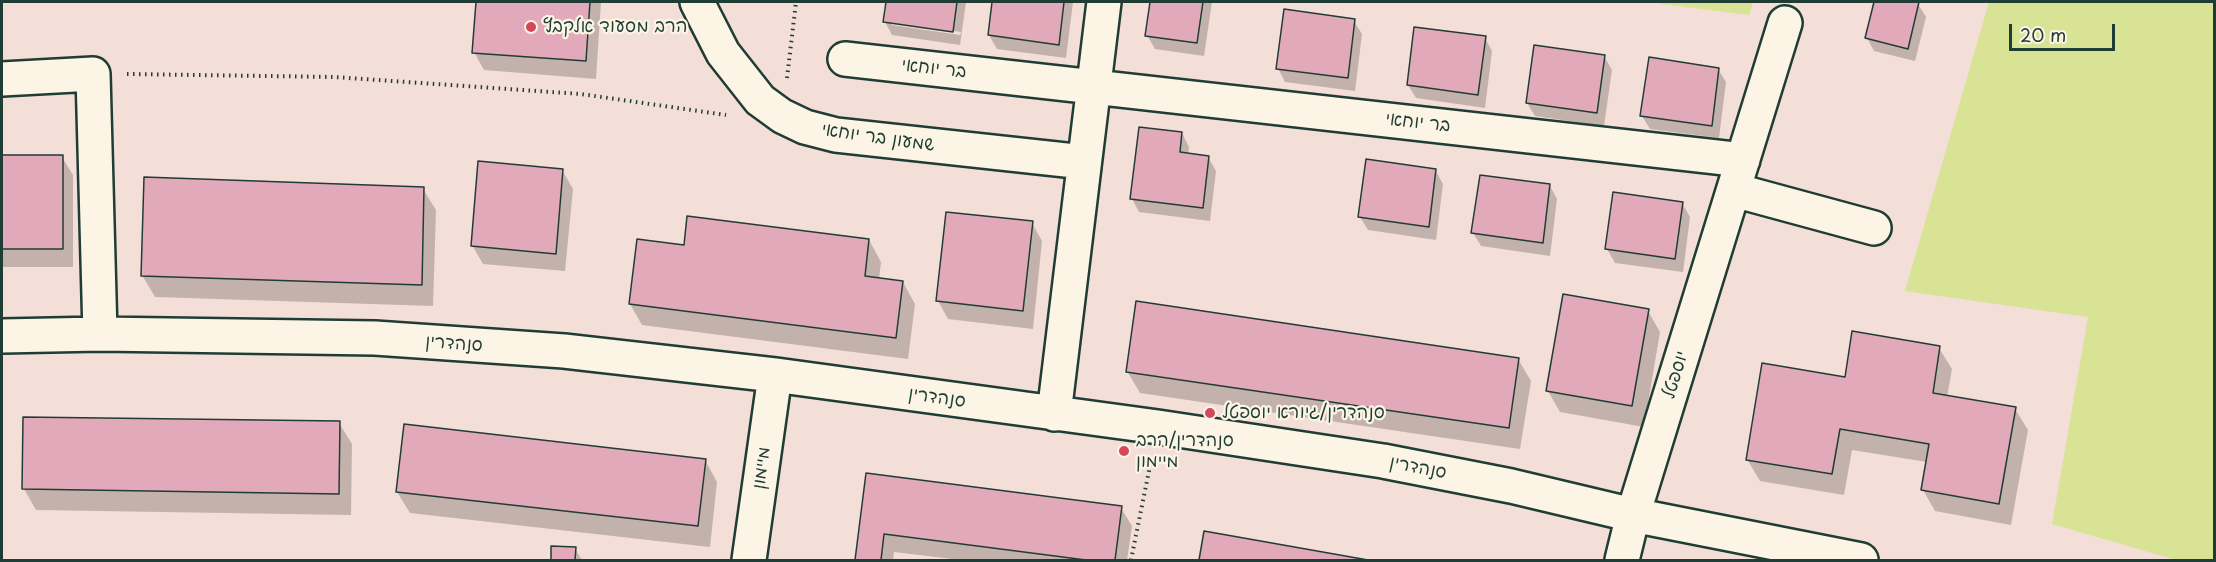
<!DOCTYPE html>
<meta charset="utf-8">
<style>
body{margin:0}
#map{position:relative;width:2216px;height:562px;overflow:hidden;background:#f4ded8;font-family:"Playpen Sans",sans-serif}
canvas{display:block}
.frame{position:absolute;inset:0;border:3px solid #1f3d34;pointer-events:none}
.scale{position:absolute;left:2009px;top:24px;width:106px;height:27px;box-sizing:border-box;border:3px solid #1f3d34;border-top:0;padding-left:8px;font-size:18px;line-height:21px;white-space:nowrap;color:#1f3d34;-webkit-text-stroke:4px #fcf5e5;paint-order:stroke}
</style>
<div id="map">
<canvas width="2216" height="562"></canvas>
<div class="frame"></div>
<div class="scale">20 m</div>
</div>
<script>
const ctx = document.querySelector('canvas').getContext('2d');
ctx.lineJoin = 'round';
function fill(path, color) { ctx.fillStyle = color; ctx.fill(path, 'evenodd'); }
const shape = rows => new Path2D(rows.map(r => 'M' + r).join(''));
function strokePath(path, color, width, dash) { ctx.strokeStyle = color; ctx.lineWidth = width; ctx.lineCap = dash ? 'butt' : 'round'; ctx.setLineDash(dash || []); ctx.stroke(path); }
function write(font, color, halo, rows, align = 'center') {
  ctx.font = font + ' "Playpen Sans","Playpen Sans Hebrew",sans-serif'; ctx.lineWidth = 4.5; ctx.setLineDash([]); ctx.textBaseline = 'middle'; ctx.strokeStyle = halo; ctx.fillStyle = color; for (const [text, x, y, turn = 0] of rows) {
    ctx.save(); ctx.translate(x, y); ctx.rotate((+turn || 0) * Math.PI / 180); ctx.textAlign = isNaN(turn) ? turn : align; if (halo) ctx.strokeText(text, 0, 0); ctx.fillText(text, 0, 0); ctx.restore();
  }
}
fill(shape([
 [1647,2,1753,2,1749,15],
 [1989,2,2214,2,2214,560,2176,560,2052,524,2088,317,1905,291]
]), '#d8e396');
fill(shape([
 [477,2,601,2,596,79,484,70,474,52],
 [887,2,966,2,960,45,892,35,885,22],
 [892,22,961,32,960,35,892,25],
 [994,2,1073,2,1066,58,997,49,989,35],
 [1152,2,1212,2,1204,56,1155,49,1147,35],
 [1876,2,1909,2,1918,4,1926,17,1915,61,1874,51,1867,38],
 [1354,21,1362,34,1355,91,1285,82,1278,68],
 [1485,38,1492,51,1485,108,1416,98,1408,85],
 [1604,56,1612,70,1604,126,1535,116,1527,103],
 [1718,69,1726,82,1719,138,1650,129,1642,116],
 [1182,133,1189,147,1188,155,1208,157,1216,171,1210,221,1139,212,1132,199],
 [2,156,62,157,73,175,73,267,2,267],
 [562,170,573,189,565,271,483,264,472,245],
 [1436,171,1443,184,1436,240,1368,230,1360,217],
 [1550,186,1557,199,1550,256,1481,246,1473,233],
 [423,189,436,210,433,306,155,297,142,275],
 [1682,203,1690,217,1683,272,1615,263,1607,249],
 [1032,223,1042,241,1033,329,948,319,938,301],
 [869,240,881,262,879,279,903,282,915,304,908,359,642,325,630,304,685,247],
 [1648,311,1660,332,1644,427,1560,412,1548,391],
 [1939,348,1952,369,1947,397,2015,409,2028,430,2011,525,1935,511,1923,490,1927,462,1852,450,1844,495,1760,481,1747,459,1846,379],
 [1518,359,1531,381,1520,449,1140,393,1127,371],
 [339,423,352,444,351,515,36,510,24,489],
 [705,460,717,482,710,547,410,513,397,492],
 [868,475,1121,508,1132,526,1127,560,961,560,894,552,893,560,857,560],
 [1205,533,1359,560,1201,560],
 [553,548,575,549,582,560,552,560]
]), '#0003');
const building = shape([
 [476,2,590,2,586,61,472,53,476,2],
 [886,2,957,2,953,32,883,22,886,2],
 [992,2,1064,2,1059,45,988,35,992,2],
 [1150,2,1203,2,1197,43,1145,36,1150,2],
 [1874,2,1919,2,1908,49,1865,38,1874,2],
 [1284,9,1355,19,1348,78,1276,69,1284,9],
 [1414,27,1486,36,1478,95,1407,85,1414,27],
 [1534,45,1605,55,1597,113,1526,103,1534,45],
 [1649,57,1719,68,1712,126,1640,116,1649,57],
 [1139,127,1182,132,1180,152,1209,156,1203,208,1130,199,1139,127],
 [2,155,63,155,63,249,2,249,2,155],
 [1366,159,1436,169,1429,227,1358,217,1366,159],
 [478,161,563,169,556,254,471,246,478,161],
 [1480,175,1550,184,1543,243,1471,233,1480,175],
 [144,177,424,187,422,285,141,276,144,177],
 [1613,192,1683,202,1675,259,1605,249,1613,192],
 [946,212,1033,221,1023,311,936,301,946,212],
 [687,216,869,239,865,276,903,281,896,338,629,304,637,239,684,245,687,216],
 [1563,294,1649,309,1632,406,1546,391,1563,294],
 [1136,301,1519,358,1509,428,1126,372,1136,301],
 [1852,331,1940,346,1933,393,2016,407,1999,504,1921,490,1929,444,1840,429,1832,474,1746,460,1762,363,1845,377,1852,331],
 [23,417,340,421,339,494,22,489,23,417],
 [404,424,706,459,698,526,396,492,404,424],
 [866,473,1122,506,1115,560,1086,560,884,534,881,560,855,560,866,473],
 [1204,531,1368,560,1199,560,1204,531],
 [551,546,576,547,575,560,551,560,551,546]
]);
fill(building, '#e2a9ba');
strokePath(building, '#1f3d34', 1.5);
const minor = shape([
 [697,2,723,53,760,100,782,116,805,127,836,135,1084,162],
 [845,59,1743,160],
 [2,79,93,74,100,334],
 [1734,190,1874,228],
 [2,336,100,334,375,338,564,351,775,375,1158,427,1383,461,1511,486,1633,515,1861,560],
 [1054,414,1104,2],
 [749,560,775,375],
 [1622,560,1633,515,1785,23]
]);
strokePath(minor, '#1f3d34', 38);
strokePath(shape([
 [127,74,334,77,581,94,726,115],
 [787,78,796,2],
 [1131,560,1151,461]
]), '#1f3d34', 4, [1.5, 4.5]);
strokePath(minor, '#fcf5e5', 33);
for (const [x, y, r, color] of [
 [531,27,6,"#d1495b"],
 [1210,413,6,"#d1495b"],
 [1124,451,6,"#d1495b"]
]) { const dot = new Path2D(); dot.arc(x, y, r, 0, 2 * Math.PI); ctx.fillStyle = color; ctx.fill(dot); strokePath(dot, '#fcf5e5', 2); }
write('18px', '#1f3d34', '#fcf5e5', [
 ["הרב מסעוד אלקבץ",543,27],
 ["סנהדרין/גיורא יוספטל",1222,413],
 ["סנהדרין/הרב",1136,441],
 ["מיימון",1136,462]
], 'left');
write('18px', '#1f3d34', '#fcf5e5', [
 ["בר יוחאי",934,69,6],
 ["בר יוחאי",1418,123,6],
 ["שמעון בר יוחאי",878,138,8],
 ["סנהדרין",454,344,4],
 ["יוספטל",1676,375,-73],
 ["סנהדרין",937,398,8],
 ["מיימון",762,468,-82],
 ["סנהדרין",1418,468,11]
]);
</script>
